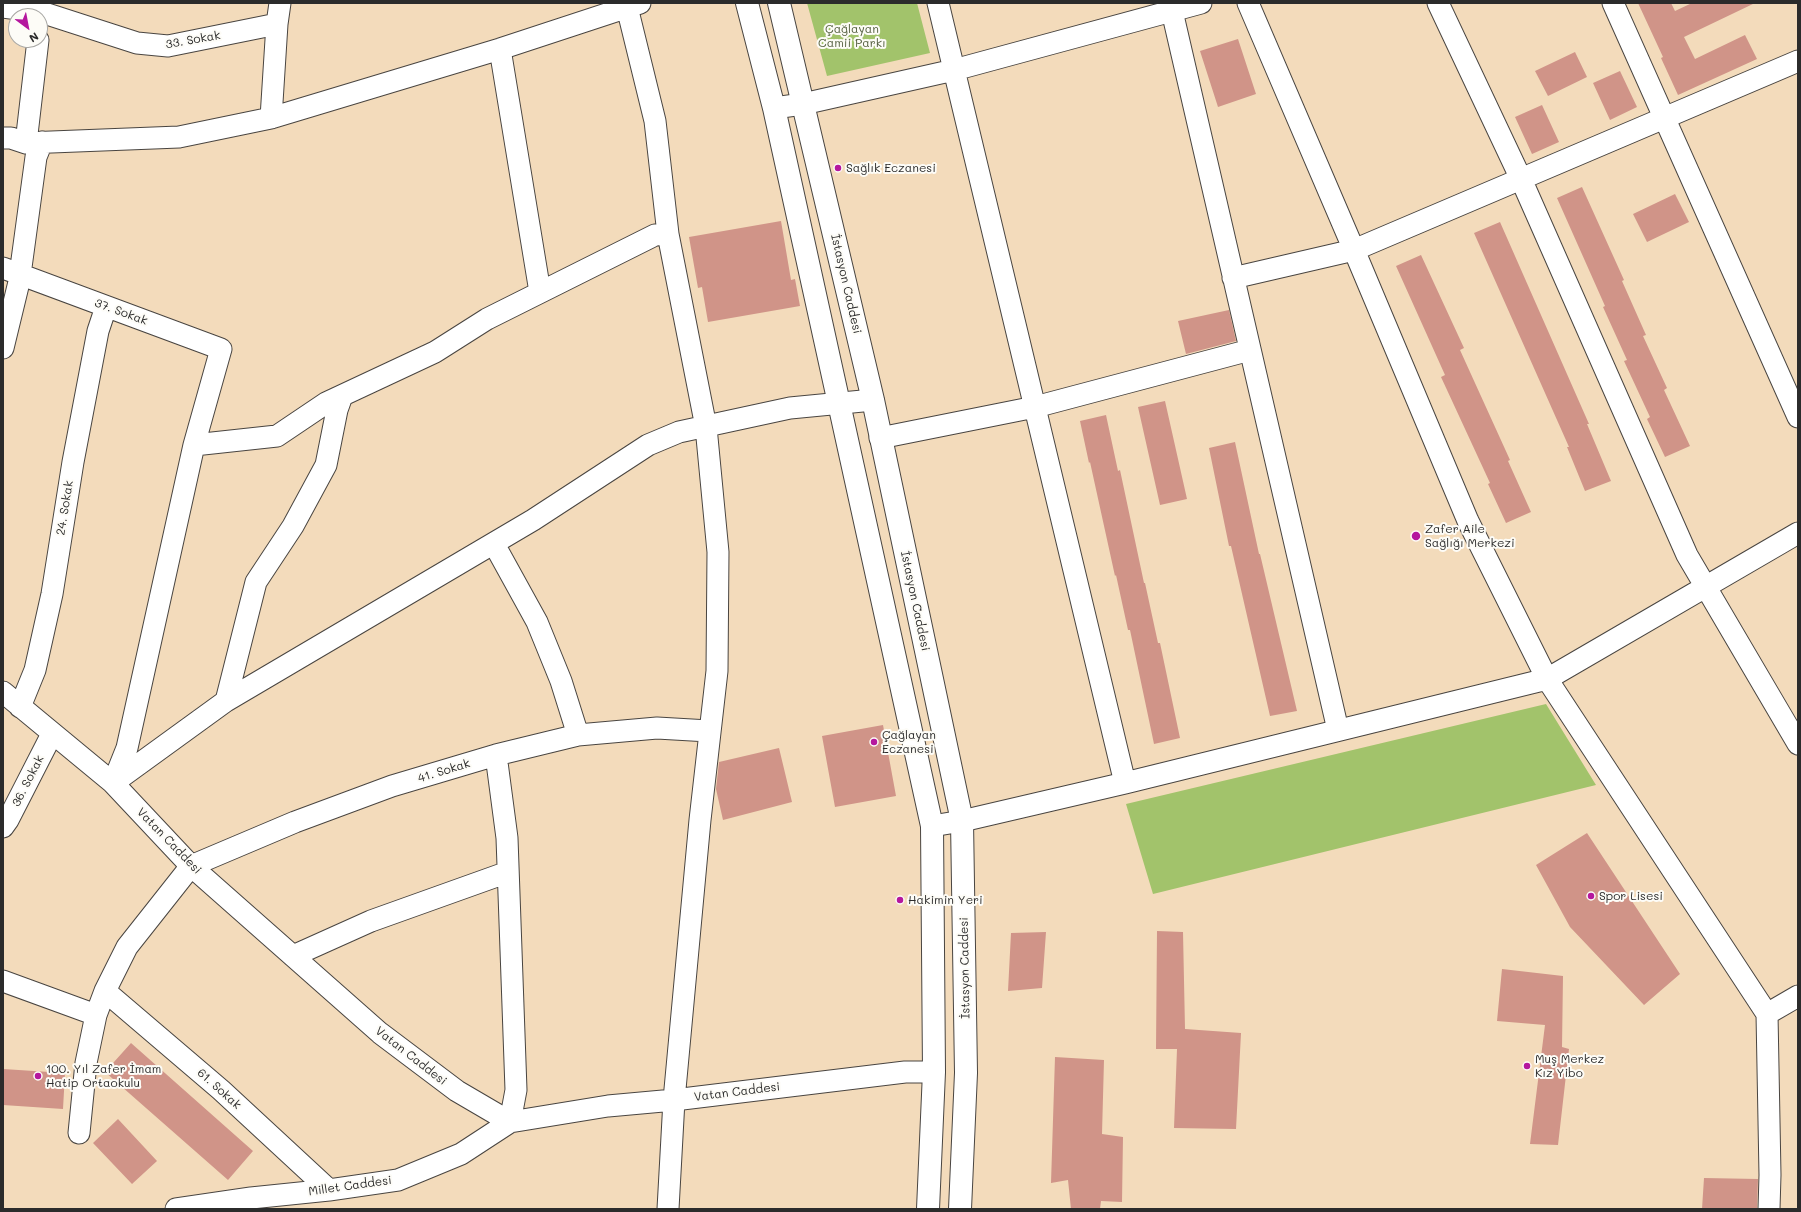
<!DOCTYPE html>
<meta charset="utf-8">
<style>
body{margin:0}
#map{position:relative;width:1801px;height:1212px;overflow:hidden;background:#f3dbbb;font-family:Mali,sans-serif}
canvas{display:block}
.frame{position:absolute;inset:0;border:4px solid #2b2b2b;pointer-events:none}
.north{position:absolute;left:8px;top:8px;width:40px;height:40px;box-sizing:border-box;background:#fdfcf7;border:1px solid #a9a8a5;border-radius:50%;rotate:148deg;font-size:11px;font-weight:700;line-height:16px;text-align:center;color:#2b2b2b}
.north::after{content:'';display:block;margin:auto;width:14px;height:18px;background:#b5179e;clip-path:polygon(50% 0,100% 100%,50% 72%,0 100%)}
</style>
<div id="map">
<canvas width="1801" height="1212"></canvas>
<div class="frame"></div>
<div class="north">N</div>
</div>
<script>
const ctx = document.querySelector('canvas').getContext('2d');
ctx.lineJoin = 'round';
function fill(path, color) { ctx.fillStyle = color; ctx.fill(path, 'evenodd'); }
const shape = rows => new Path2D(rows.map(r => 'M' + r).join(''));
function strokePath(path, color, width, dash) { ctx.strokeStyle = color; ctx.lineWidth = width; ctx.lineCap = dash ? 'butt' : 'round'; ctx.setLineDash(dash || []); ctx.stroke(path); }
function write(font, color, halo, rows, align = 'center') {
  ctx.font = font + ' Mali,sans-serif'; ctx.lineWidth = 4; ctx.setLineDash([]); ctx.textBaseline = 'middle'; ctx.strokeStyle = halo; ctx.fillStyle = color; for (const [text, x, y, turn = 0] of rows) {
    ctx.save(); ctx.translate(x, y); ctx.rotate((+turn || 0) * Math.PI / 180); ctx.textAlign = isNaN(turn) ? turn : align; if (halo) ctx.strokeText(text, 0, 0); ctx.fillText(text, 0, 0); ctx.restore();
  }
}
fill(shape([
 [807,3,917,3,930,53,827,76],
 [1546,704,1596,785,1153,894,1126,804]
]), '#a2c36b');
fill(shape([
 [1638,3,1671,3,1675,11,1692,3,1755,3,1684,37,1695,59,1745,35,1757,59,1678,95,1661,58,1663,57],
 [1238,39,1256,94,1218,107,1200,51],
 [1575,52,1587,77,1548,96,1535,71],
 [1620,71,1637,107,1610,120,1593,83],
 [1542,105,1559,142,1532,154,1515,117],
 [1582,187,1624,280,1622,281,1646,335,1643,336,1667,388,1664,390,1690,446,1665,457,1647,419,1650,417,1624,361,1627,360,1603,307,1605,306,1557,198],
 [1675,194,1689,222,1647,242,1633,214],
 [781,221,791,280,795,279,800,306,708,322,702,287,698,288,689,237],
 [1500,222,1589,424,1587,424,1611,481,1585,491,1567,447,1569,447,1474,233],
 [1421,255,1464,348,1460,350,1510,460,1508,461,1531,512,1506,523,1488,484,1490,483,1441,377,1445,375,1396,266],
 [1229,310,1236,341,1186,354,1178,321],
 [1165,401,1187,499,1160,505,1138,407],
 [1106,415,1118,471,1120,470,1144,583,1145,583,1158,643,1160,643,1180,738,1154,744,1130,630,1128,630,1116,575,1115,576,1090,462,1089,463,1080,421],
 [1235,442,1259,554,1260,554,1297,711,1270,716,1231,546,1229,546,1209,448],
 [883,725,896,796,835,807,822,736],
 [779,748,792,802,723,820,716,789,719,762],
 [1587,833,1680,974,1644,1005,1570,927,1536,865],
 [1157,931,1183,932,1185,1029,1241,1033,1236,1129,1174,1128,1177,1049,1156,1049],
 [1046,932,1042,988,1008,991,1011,933],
 [1502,969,1563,976,1562,1047,1569,1049,1558,1145,1530,1144,1545,1025,1497,1021],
 [131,1043,253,1151,228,1180,105,1072],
 [1055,1057,1104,1060,1102,1134,1123,1137,1122,1202,1101,1201,1100,1209,1071,1209,1068,1180,1051,1183],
 [3,1069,65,1073,63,1109,3,1105],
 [118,1119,157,1161,132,1184,93,1143],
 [1704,1178,1758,1179,1757,1209,1702,1209]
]), '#d09488');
const minor = shape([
 [626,3,655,121,668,234,706,427,718,552,717,671,700,820,674,1100,668,1209],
 [938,3,1125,783],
 [1438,3,1521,179,1687,555,1798,744],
 [1613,3,1798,417],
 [3,7,41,12,137,43,168,46,277,24],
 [1172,11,1338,730],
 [38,40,26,143,179,137,271,118,500,49,640,3],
 [500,49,540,292],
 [774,108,803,104,954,70,1201,3],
 [271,118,277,24,280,3],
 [3,138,11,138,26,143],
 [3,268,221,349,194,445],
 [1233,278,1354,250,1798,61],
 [3,348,19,282,36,157,42,142],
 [880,438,1035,407,1250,350],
 [1798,533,1547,679,1767,1014,1798,996],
 [494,544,537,622,561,681,578,735],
 [3,692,113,783,191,866,380,1033,457,1091,510,1122,608,1106,674,1100,905,1072,934,1072],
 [226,701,256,582,293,526,326,465,337,410,342,396],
 [20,707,35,670,52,594,73,462,98,331,106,307],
 [113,783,127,748,194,445,277,436,326,403,435,352,487,319,655,235,668,234],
 [113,783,226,701,533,520,648,445,679,432,790,408,873,400],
 [932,826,962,821,1125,783,1547,679,1468,521,1354,250,1248,3],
 [3,827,8,820,52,734],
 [293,956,371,921,508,872],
 [3,981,96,1015],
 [105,991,221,1090,329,1190],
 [1767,1014,1770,1175,1769,1209],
 [79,1133,86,1063,96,1015,105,991,127,947,191,866,295,822,392,786,496,755,578,735,657,728,709,731],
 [176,1209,251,1198,329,1190,398,1180,461,1154,510,1122,516,1090,507,838,496,755]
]);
const major = shape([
 [747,3,774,108,932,826,934,1072,928,1209],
 [779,3,873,400,962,821,966,1073,960,1209]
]);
strokePath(minor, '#494541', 23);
strokePath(major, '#494541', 24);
strokePath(minor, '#fff', 21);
strokePath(major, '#fff', 22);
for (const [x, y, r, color] of [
 [838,168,4,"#b5179e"],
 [1416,536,5,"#b5179e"],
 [874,742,4,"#b5179e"],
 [1591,896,4,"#b5179e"],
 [900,900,4,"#b5179e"],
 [1527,1066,4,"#b5179e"],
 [38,1076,4,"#b5179e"]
]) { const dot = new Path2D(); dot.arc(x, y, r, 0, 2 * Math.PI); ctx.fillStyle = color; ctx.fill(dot); strokePath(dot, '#fdfcf7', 1.5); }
write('12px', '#556041', '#fdfcf7', [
 ["Çağlayan",852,29],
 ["Camii Parkı",852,43]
]);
write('12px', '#2b2b2b', '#fdfcf7', [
 ["33. Sokak",193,40,-10],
 ["İstasyon Caddesi",846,284,77],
 ["37. Sokak",121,312,20],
 ["24. Sokak",65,508,-81],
 ["İstasyon Caddesi",915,601,78],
 ["41. Sokak",444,771,-17],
 ["36. Sokak",28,781,-63],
 ["Vatan Caddesi",169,841,46],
 ["İstasyon Caddesi",965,968,-91],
 ["Vatan Caddesi",411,1056,38],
 ["61. Sokak",219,1089,42],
 ["Vatan Caddesi",737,1092,-7],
 ["Millet Caddesi",350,1186,-8]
]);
write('12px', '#2b2b2b', '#fdfcf7', [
 ["Sağlık Eczanesi",846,168],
 ["Zafer Aile",1425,529],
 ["Sağlığı Merkezi",1425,543],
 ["Çağlayan",882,735],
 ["Eczanesi",882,749],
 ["Spor Lisesi",1599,896],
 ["Hakimin Yeri",908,900],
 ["Muş Merkez",1535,1059],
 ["Kız Yibo",1535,1073],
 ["100. Yıl Zafer İmam",46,1069],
 ["Hatip Ortaokulu",46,1083]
], 'left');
</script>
